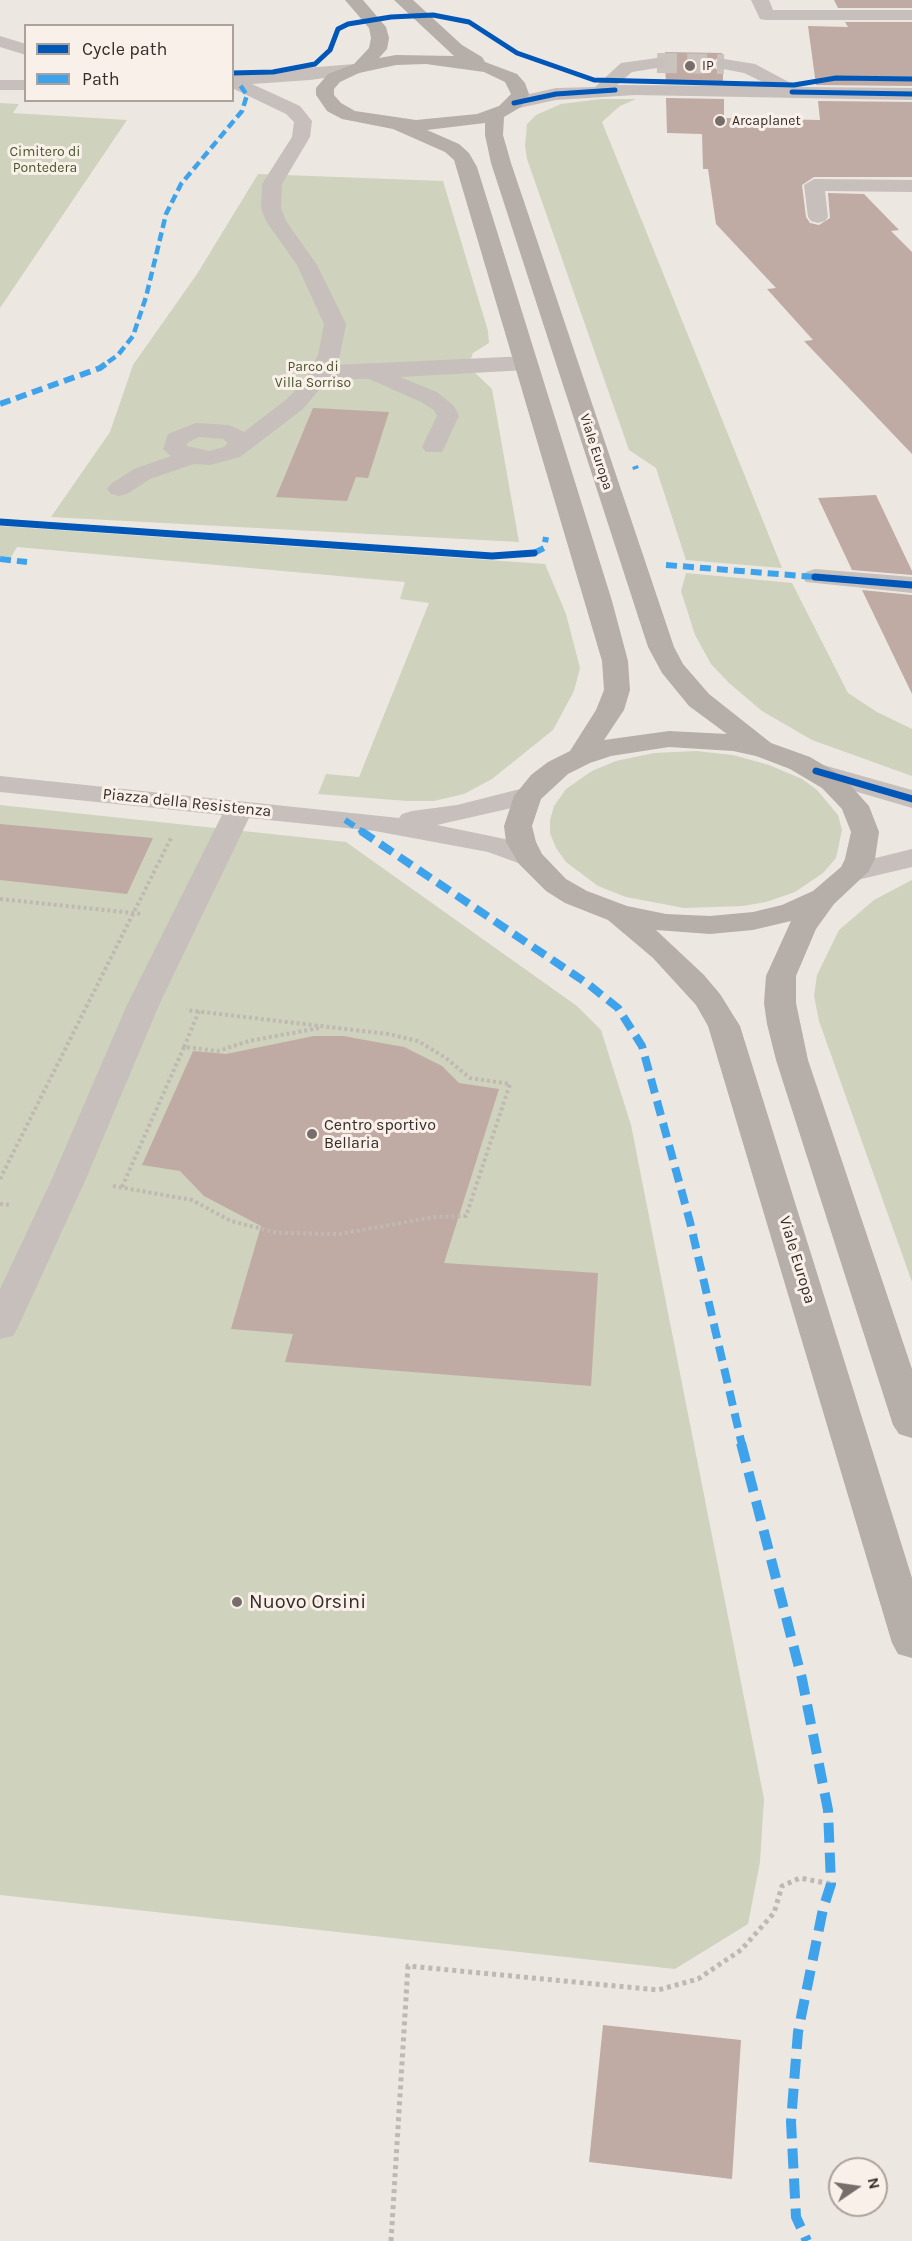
<!DOCTYPE html>
<style>
body{margin:0}
#map{position:relative;width:912px;height:2241px;overflow:hidden;background:#ede7e2;font-family:Karla,sans-serif}
canvas{display:block}
.legend{position:absolute;left:24px;top:24px;width:210px;height:78px;box-sizing:border-box;background:#f9f1e9;border:2px solid #aba29c;margin:0;padding:8px 10px;list-style:none;font-size:18px;color:#372c29}
.legend li{display:flex;align-items:center;gap:12px;height:30px}
.legend b{width:30px;border:2px solid #aba29c}
.north{position:absolute;left:828px;top:2157px;width:60px;height:60px;box-sizing:border-box;background:#f9f1e9;border:2px solid #aba29c;border-radius:50%;rotate:77deg;font-size:16px;font-weight:700;line-height:24px;text-align:center;color:#372c29}
.north::after{content:'';display:block;margin:auto;width:21px;height:27px;background:#776d6a;clip-path:polygon(50% 0,100% 100%,50% 72%,0 100%)}
</style>
<div id="map">
<canvas width="912" height="2241"></canvas>
<ul class="legend">
<li><b style="height:8px;background:#0057b8"></b>Cycle path</li>
<li><b style="height:8px;background:#3fa3eb"></b>Path</li>
</ul>
<div class="north">N</div>
</div>
<script>
const ctx = document.querySelector('canvas').getContext('2d');
ctx.lineJoin = 'round';
function fill(path, color) { ctx.fillStyle = color; ctx.fill(path, 'evenodd'); }
const shape = rows => new Path2D(rows.map(r => 'M' + r).join(''));
function strokePath(path, color, width, dash) { ctx.strokeStyle = color; ctx.lineWidth = width; ctx.lineCap = dash ? 'butt' : 'round'; ctx.setLineDash(dash || []); ctx.stroke(path); }
function write(font, color, halo, rows, align = 'center') {
  ctx.font = font + ' Karla,sans-serif'; ctx.lineWidth = 6; ctx.setLineDash([]); ctx.textBaseline = 'middle'; ctx.strokeStyle = halo; ctx.fillStyle = color; for (const [text, x, y, turn = 0] of rows) {
    ctx.save(); ctx.translate(x, y); ctx.rotate((+turn || 0) * Math.PI / 180); ctx.textAlign = isNaN(turn) ? turn : align; if (halo) ctx.strokeText(text, 0, 0); ctx.fillText(text, 0, 0); ctx.restore();
  }
}
fill(shape([
 [601,99,636,99,620,106,602,122,782,568,686,560,656,468,629,450,527,159,525,146,527,124,536,115,561,104],
 [0,103,19,104,13,113,127,120,0,308],
 [258,174,443,181,488,331,489,343,473,353,468,366,492,389,519,542,51,517,110,432,133,365,197,274],
 [0,526,545,564,566,614,580,668,574,691,553,730,492,779,464,794,434,801,407,801,318,794,326,774,359,777,429,603,400,599,405,582,17,547,11,557,0,556],
 [686,573,792,583,848,693,877,712,912,729,912,776,812,740,762,711,729,683,711,664,695,635,681,591],
 [696,751,733,755,769,765,802,779,817,790,838,815,842,830,836,858,823,873,795,892,766,902,743,906,684,908,626,897,598,886,566,862,556,848,550,833,550,820,554,806,566,789,592,771,616,761,654,753],
 [0,805,346,842,577,1006,601,1030,631,1125,764,1799,760,1862,748,1924,675,1969,0,1895],
 [912,880,912,1282,819,1021,814,996,817,975,839,930,874,900]
]), '#cfd2bc');
fill(shape([
 [834,0,912,0,912,8,838,8],
 [845,22,912,22,912,86,816,85,808,26,848,27],
 [665,52,722,53,722,57,716,59,713,64,716,69,723,71,723,83,666,83,665,68,668,63],
 [666,98,724,99,724,118,820,120,818,101,912,102,912,177,814,177,802,185,806,217,810,223,819,225,830,218,828,193,864,194,899,230,891,231,912,252,912,454,804,341,813,340,767,289,776,288,716,224,708,169,703,169,702,134,667,133],
 [313,408,389,412,368,478,356,477,347,501,276,497],
 [876,495,912,571,912,575,852,570,818,498],
 [862,590,912,595,912,694],
 [0,824,153,838,127,894,0,880],
 [314,1036,343,1036,404,1047,442,1066,459,1083,499,1089,444,1263,598,1273,591,1386,285,1362,293,1334,231,1329,261,1226,204,1196,180,1171,142,1165,193,1051,226,1054],
 [603,2025,741,2040,732,2179,589,2162]
]), '#c0aaa4');
strokePath(shape([
 [657,63,724,64]
]), '#c9c2bd', 20, [20, 10]);
strokePath(shape([
 [0,899,143,914],
 [199,1011,184,1047,218,1051,249,1041,319,1028],
 [0,1179,172,836],
 [113,1186,192,1200,231,1221,278,1233,340,1234,434,1217,466,1216,510,1084,470,1078,446,1058,418,1041,388,1034,186,1010],
 [122,1187,184,1047],
 [0,1204,12,1205]
]), '#bfb8b3', 4, [3, 3]);
strokePath(shape([
 [391,2241,408,1966,658,1990,698,1979,741,1950,774,1913,782,1886,800,1878,831,1884]
]), '#bfb8b3', 5, [4, 4]);
fill(shape([
 [751,0,769,0,773,10,912,10,912,20,766,20,760,19,751,0],
 [0,36,26,44,26,55,0,47,0,36],
 [657,58,663,59,666,63,663,67,632,72,617,85,771,86,744,73,718,68,715,64,718,60,724,59,755,64,798,87,912,88,912,100,635,95,556,100,514,109,505,103,507,99,556,88,595,87,621,63,657,58],
 [354,64,360,65,363,69,360,73,310,80,252,84,300,106,312,121,310,137,282,184,281,208,286,221,317,265,346,324,340,355,335,365,527,356,535,358,538,363,535,368,527,370,400,377,437,392,454,406,459,416,442,452,426,452,422,447,437,416,434,410,421,402,369,379,328,379,303,409,240,457,210,465,194,464,150,479,127,494,119,496,111,494,107,489,111,484,134,469,171,456,163,449,168,434,196,423,229,425,244,432,287,399,305,380,318,355,324,324,297,265,266,221,261,208,262,184,292,137,294,122,286,114,234,89,232,74,354,64],
 [199,437,223,439,228,443,224,447,209,451,187,446,187,443,199,437],
 [0,80,26,80,26,90,0,90,0,80],
 [814,179,912,180,912,192,825,191,828,217,825,221,818,223,811,221,808,217,804,185,814,179],
 [815,569,912,577,912,593,806,582,802,577,806,572,815,569],
 [816,763,912,790,912,808,806,777,802,771,806,765,816,763],
 [0,776,399,818,402,814,412,811,457,805,528,787,538,790,542,796,538,802,437,825,505,839,539,852,544,858,539,864,529,867,488,852,375,831,249,818,159,1005,85,1181,18,1327,13,1336,0,1339,0,1289,51,1181,127,1005,222,815,0,792,0,776],
 [912,849,912,867,853,881,843,878,838,872,843,866,912,849]
]), '#c6bfbb');
fill(shape([
 [345,0,363,0,386,27,389,38,387,49,379,58,396,55,454,56,394,0,413,0,462,45,482,57,485,62,517,74,525,83,529,94,521,107,504,117,503,135,511,163,674,647,683,664,709,694,771,743,810,757,842,776,869,806,879,832,875,859,868,872,834,904,816,929,796,976,796,1003,808,1060,912,1369,912,1438,899,1434,893,1425,776,1060,767,1024,764,1003,766,976,791,921,753,930,710,934,656,930,704,975,720,994,740,1026,912,1578,912,1658,898,1654,892,1643,708,1026,696,1005,653,958,608,920,565,903,546,891,519,864,506,842,504,826,514,796,531,775,548,762,570,751,596,710,604,690,602,661,454,160,445,152,393,129,342,119,327,111,316,95,316,88,328,74,354,64,369,48,371,38,369,28,345,0],
 [426,64,484,72,505,82,511,94,499,106,477,114,416,120,355,111,341,103,334,95,334,89,340,82,359,73,396,65,426,64],
 [485,123,485,135,491,163,648,647,662,673,689,706,727,734,669,731,604,740,624,710,630,690,628,661,612,601,477,167,469,153,459,144,427,130,485,123],
 [669,747,733,751,756,756,790,769,822,788,842,809,851,832,845,859,841,867,813,891,782,905,753,912,710,916,666,914,627,906,587,891,566,879,542,854,536,842,532,826,541,799,568,774,590,763,611,756,669,747]
]), '#b5aea9');
strokePath(shape([
 [108,362,118,355,133,336,146,297,166,214,181,184,242,111,247,95,240,85]
]), '#3fa3eb', 4.5, [9, 4.5]);
strokePath(shape([
 [0,404,100,368,110,361],
 [635,466,636,469],
 [534,553,544,548,546,537],
 [0,559,27,562],
 [666,565,815,577],
 [345,820,363,832]
]), '#3fa3eb', 6, [11, 6]);
strokePath(shape([
 [361,831,588,984,618,1008,642,1046,690,1222,742,1445]
]), '#3fa3eb', 8, [15, 8]);
strokePath(shape([
 [741,1443,802,1679,828,1810,831,1884,823,1909,798,2032,791,2122,796,2217,807,2241]
]), '#3fa3eb', 10, [20, 10]);
strokePath(shape([
 [232,73,273,72,315,64,330,50,338,29,348,24,391,17,433,15,469,22,517,53,594,80,794,85,836,78,912,79],
 [792,92,912,94],
 [514,103,556,94,615,90]
]), '#0057b8', 5);
strokePath(shape([
 [0,522,492,556,534,553],
 [815,577,912,585],
 [816,771,912,799]
]), '#0057b8', 7);
for (const [x, y, r, color] of [
 [690,66,6,"#776d6a"],
 [720,121,6,"#776d6a"],
 [312,1134,6,"#776d6a"],
 [237,1602,6,"#776d6a"]
]) { const dot = new Path2D(); dot.arc(x, y, r, 0, 2 * Math.PI); ctx.fillStyle = color; ctx.fill(dot); strokePath(dot, '#f9f1e9', 2); }
write('14px', '#372c29', '#f9f1e9', [
 ["IP",702,66],
 ["Arcaplanet",732,121]
], 'left');
write('14px', '#48552d', '#f9f1e9', [
 ["Cimitero di",45,152],
 ["Pontedera",45,168],
 ["Parco di",313,367],
 ["Villa Sorriso",313,383]
]);
write('14px', '#372c29', '#f9f1e9', [
 ["Viale Europa",596,452,72]
]);
write('16px', '#372c29', '#f9f1e9', [
 ["Piazza della Resistenza",187,803,6],
 ["Viale Europa",797,1260,73]
]);
write('16px', '#372c29', '#f9f1e9', [
 ["Centro sportivo",324,1125],
 ["Bellaria",324,1143]
], 'left');
write('20px', '#372c29', '#f9f1e9', [
 ["Nuovo Orsini",249,1602]
], 'left');
</script>
